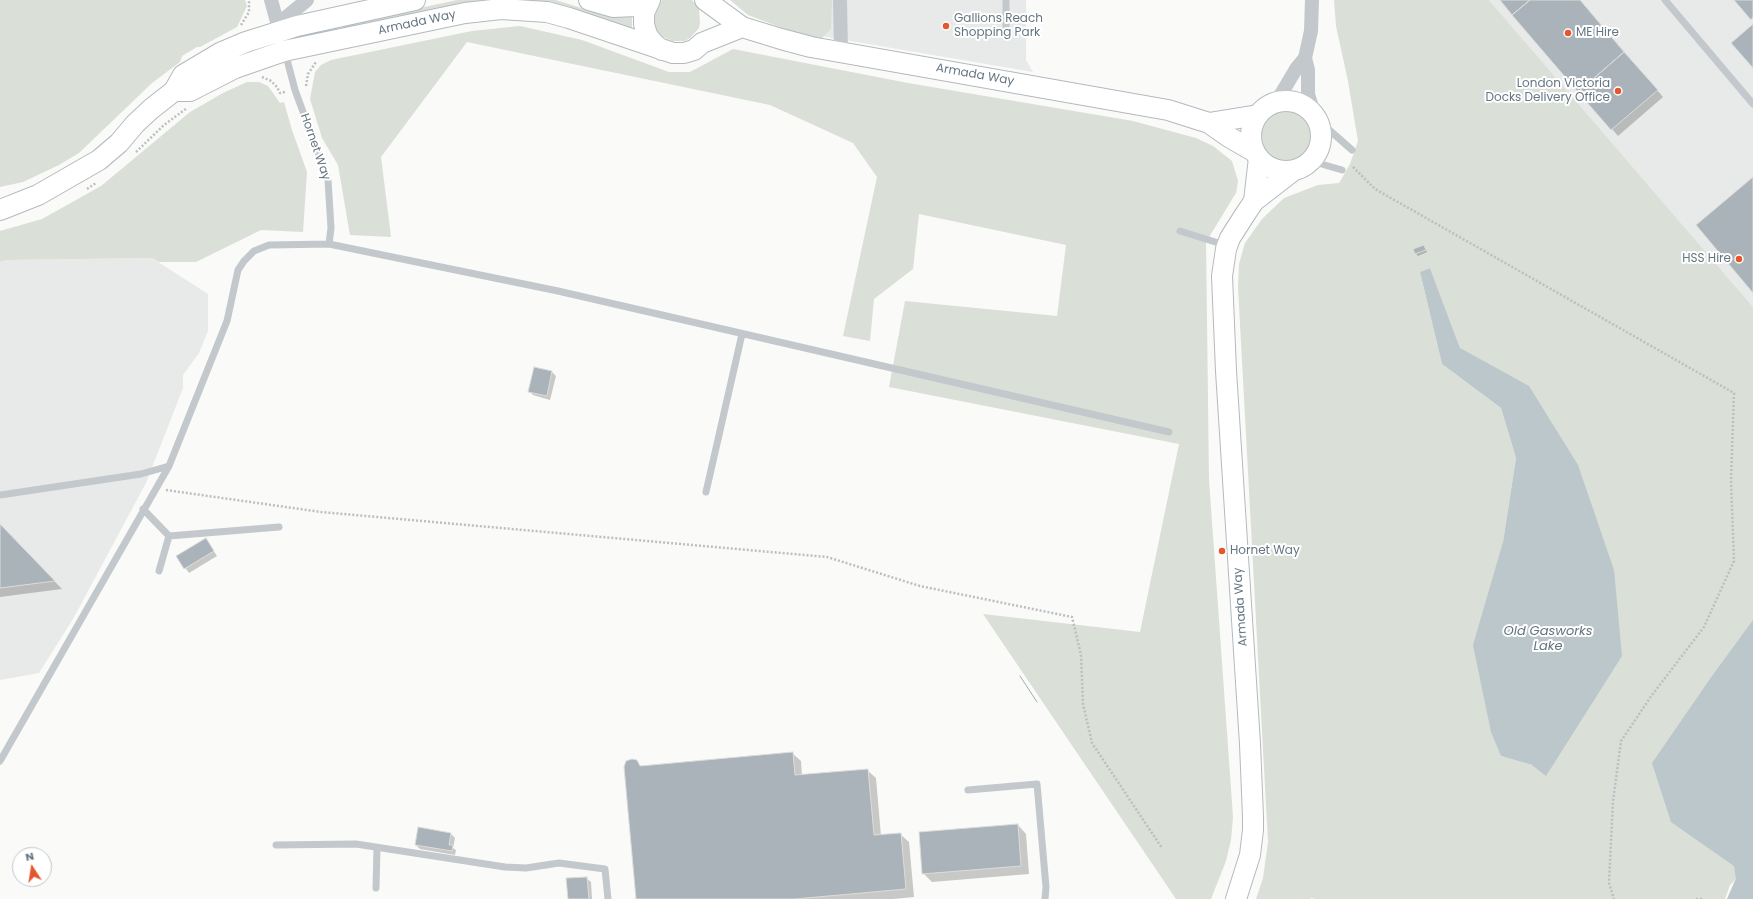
<!DOCTYPE html>
<style>
body{margin:0}
#map{position:relative;width:1753px;height:899px;overflow:hidden;background:#fafaf8;font-family:Poppins,sans-serif}
canvas{display:block}
.north{position:absolute;left:12px;top:847px;width:40px;height:40px;box-sizing:border-box;background:#fff;border:1px solid #c1c8cd;border-radius:50%;rotate:348deg;font-size:11px;font-weight:700;line-height:16px;text-align:center;color:#657683}
.north::after{content:'';display:block;margin:auto;width:14px;height:18px;background:#e4572e;clip-path:polygon(50% 0,100% 100%,50% 72%,0 100%)}
</style>
<div id="map">
<canvas width="1753" height="899"></canvas>
<div class="north">N</div>
</div>
<script>
const ctx = document.querySelector('canvas').getContext('2d');
ctx.lineJoin = 'round';
function fill(path, color) { ctx.fillStyle = color; ctx.fill(path, 'evenodd'); }
const shape = rows => new Path2D(rows.map(r => 'M' + r).join(''));
function strokePath(path, color, width, dash) { ctx.strokeStyle = color; ctx.lineWidth = width; ctx.lineCap = dash ? 'butt' : 'round'; ctx.setLineDash(dash || []); ctx.stroke(path); }
function write(font, color, halo, rows, align = 'center') {
  ctx.font = font + ' Poppins,sans-serif'; ctx.lineWidth = 4; ctx.setLineDash([]); ctx.textBaseline = 'middle'; ctx.strokeStyle = halo; ctx.fillStyle = color; for (const [text, x, y, turn = 0] of rows) {
    ctx.save(); ctx.translate(x, y); ctx.rotate((+turn || 0) * Math.PI / 180); ctx.textAlign = isNaN(turn) ? turn : align; if (halo) ctx.strokeText(text, 0, 0); ctx.fillText(text, 0, 0); ctx.restore();
  }
}
fill(shape([
 [732,0,1026,0,1026,60,1033,72,821,36],
 [1489,0,1753,0,1753,307,1672,213],
 [152,258,208,294,208,331,199,353,183,375,183,388,146,483,73,619,39,673,0,680,0,262,6,260]
]), '#e8e9e9');
fill(shape([
 [0,0,245,0,247,6,237,27,200,47,197,47,182,56,180,62,152,83,79,153,59,165,23,182,0,187],
 [457,0,556,0,594,12,632,14,632,31,552,5,342,31,341,25],
 [662,0,692,0,695,4,699,9,700,22,699,28,690,38,685,41,672,41,661,36,656,31,654,25,654,12],
 [730,0,832,0,831,29,821,39,798,34,748,15],
 [1334,0,1489,0,1753,307,1753,899,1727,899,1735,880,1730,885,1725,899,1316,899,1311,898,1311,899,1256,899,1263,878,1268,842,1238,287,1239,264,1245,243,1262,219,1284,198,1318,185,1339,183,1350,164,1358,141,1348,81,1336,26],
 [1430,268,1460,348,1614,570,1532,765,1501,756,1503,542,1516,458,1501,408,1442,364,1420,272],
 [520,26,582,40,669,72,690,72,733,49,908,83,1133,121,1196,138,1213,146,1232,161,1238,181,1236,193,1206,242,1209,480,1233,817,1231,840,1226,861,1211,899,1176,899,983,614,1140,632,1179,444,889,387,905,301,1057,316,1066,245,919,214,913,269,874,299,870,341,843,336,877,177,853,143,770,105,467,42,381,157,391,237,350,235,338,165,322,138,310,99,315,72,321,65,331,60,472,31],
 [247,82,259,82,268,86,280,103,284,102,292,130,307,172,303,232,261,230,196,262,159,262,152,258,6,260,0,262,0,231,42,219,101,186,190,112,223,93],
 '1261 136a26 26 0 1 1 52 0a26 26 0 1 1-52 0Z'
]), '#dadfd7');
fill(shape([
 [1430,268,1460,348,1529,386,1578,465,1614,570,1622,656,1546,776,1532,765,1501,756,1491,732,1473,645,1503,542,1516,458,1501,408,1442,364,1420,272],
 [1753,620,1753,899,1727,899,1736,879,1734,866,1671,822,1652,763,1712,676]
]), '#bbc7cb');
fill(shape([
 [1502,0,1580,0,1663,97,1618,136],
 [1425,248,1427,252,1418,256,1416,254,1415,250],
 [534,368,552,372,556,376,550,400,533,395,529,391],
 [0,525,62,589,0,597],
 [206,539,217,556,189,573,177,556],
 [792,753,801,761,802,776,867,770,876,778,881,836,900,834,909,842,914,897,893,899,637,899,636,761,642,767],
 [1018,825,1026,834,1029,874,932,882,923,873],
 [419,829,451,834,455,838,453,848,456,850,455,855,420,849,416,845],
 [586,878,591,882,592,899,569,899]
]), '#0003');
const building = shape([
 [1500,0,1530,0,1512,15,1500,0],
 [1530,0,1580,0,1624,52,1578,92,1512,15,1530,0],
 [1734,0,1753,0,1753,17,1751,20,1734,0],
 [1753,24,1753,68,1731,43,1753,24],
 [1624,52,1658,90,1611,130,1578,92,1624,52],
 [1753,177,1753,293,1696,225,1753,177],
 [1424,245,1426,250,1415,254,1413,249,1424,245],
 [534,367,552,371,547,396,528,392,534,367],
 [0,524,55,581,0,588,0,524],
 [206,538,214,551,184,569,176,556,206,538],
 [793,752,795,775,868,769,874,835,901,833,906,889,795,899,636,899,624,767,626,761,632,759,637,760,640,766,793,752],
 [1018,824,1021,866,922,874,919,832,1018,824],
 [418,827,451,833,449,845,453,845,452,851,415,845,418,827],
 [587,877,589,899,568,899,566,878,587,877]
]);
fill(building, '#aab3b9');
strokePath(building, '#dcdcda', 1);
const secondary = shape([
 [589,0,613,7,635,6,649,2],
 [650,0,644,13,644,24,647,35,654,44,662,50],
 [705,0,742,27,781,39,811,47,1168,110,1209,123,1229,137,1255,152],
 [174,91,190,91,235,68,284,51,465,13,501,9,547,12,569,18,673,53,684,53,694,50,702,43,742,27],
 '1251 136a35 35 0 1 1 70 0a35 35 0 1 1-70 0Z',
 [1209,123,1258,115],
 [1254,201,1259,158],
 [0,210,38,195,99,160,119,143,135,124,151,109,174,91,183,75,220,53,246,42,297,26,415,0],
 [1236,899,1250,855,1253,830,1253,817,1250,744,1226,371,1222,276,1226,249,1230,238,1244,216,1254,201,1294,170]
]);
strokePath(secondary, '#b3babf', 22);
strokePath(shape([
 [241,25,249,12,249,0],
 [262,77,271,81,277,87,280,93,285,92],
 [306,86,308,74,316,62],
 [136,152,164,125,187,108],
 [1353,167,1375,189,1734,393,1731,480,1734,561,1704,627,1652,695,1621,741,1613,801,1609,883,1614,899],
 [87,189,96,183],
 [166,490,321,512,827,557,920,586,1072,617,1081,655,1083,704,1092,743,1162,848],
 [1696,899,1702,899]
]), '#bbbfc2', 2.5, [2, 2]);
strokePath(shape([
 [1665,0,1753,104],
 [1006,36,1006,0],
 [285,52,295,90,328,180,331,228,329,244],
 [1319,121,1352,150],
 [1311,161,1342,170],
 [1180,231,1225,245],
 [706,492,742,334],
 [0,495,141,474,169,466],
 [143,509,169,536,159,571],
 [169,536,279,527],
 [0,761,169,466,227,321,238,270,244,261,254,251,269,245,329,244,558,291,1169,432],
 [968,790,1037,784,1046,887,1045,899],
 [276,845,356,844,505,867,526,868,559,863,605,869,608,899],
 [376,888,377,848]
]), '#c3c8cc', 7);
strokePath(shape([
 [271,0,282,40],
 [840,0,841,52],
 [278,24,307,0],
 [1305,58,1308,70,1308,94,1314,114],
 [1277,101,1296,69,1305,58,1311,31,1312,0]
]), '#c3c8cc', 14);
strokePath(secondary, '#fff', 20);
strokePath(shape([
 [1020,676,1037,702]
]), '#a2aab0', 1);
for (const [x, y, r, color] of [
 [946,26,4,"#e4572e"],
 [1568,33,4,"#e4572e"],
 [1618,91,4,"#e4572e"],
 [1739,259,4,"#e4572e"],
 [1222,551,4,"#e4572e"]
]) { const dot = new Path2D(); dot.arc(x, y, r, 0, 2 * Math.PI); ctx.fillStyle = color; ctx.fill(dot); strokePath(dot, '#fff', 1.5); }
write('12px', '#657683', '#fff', [
 ["Gallions Reach",954,19],
 ["Shopping Park",954,33],
 ["ME Hire",1576,33],
 ["London Victoria",1610,84,"right"],
 ["Docks Delivery Office",1610,98,"right"],
 ["HSS Hire",1731,259,"right"],
 ["Hornet Way",1230,551]
], 'left');
write('12px', '#657683', '#fff', [
 ["Armada Way",417,23,-12],
 ["Armada Way",975,75,10],
 ["Hornet Way",315,147,71],
 ["Armada Way",1241,607,-94]
]);
write('italic 13px', '#60757c', '#fff', [
 ["Old Gasworks",1548,632],
 ["Lake",1548,647]
]);
</script>
